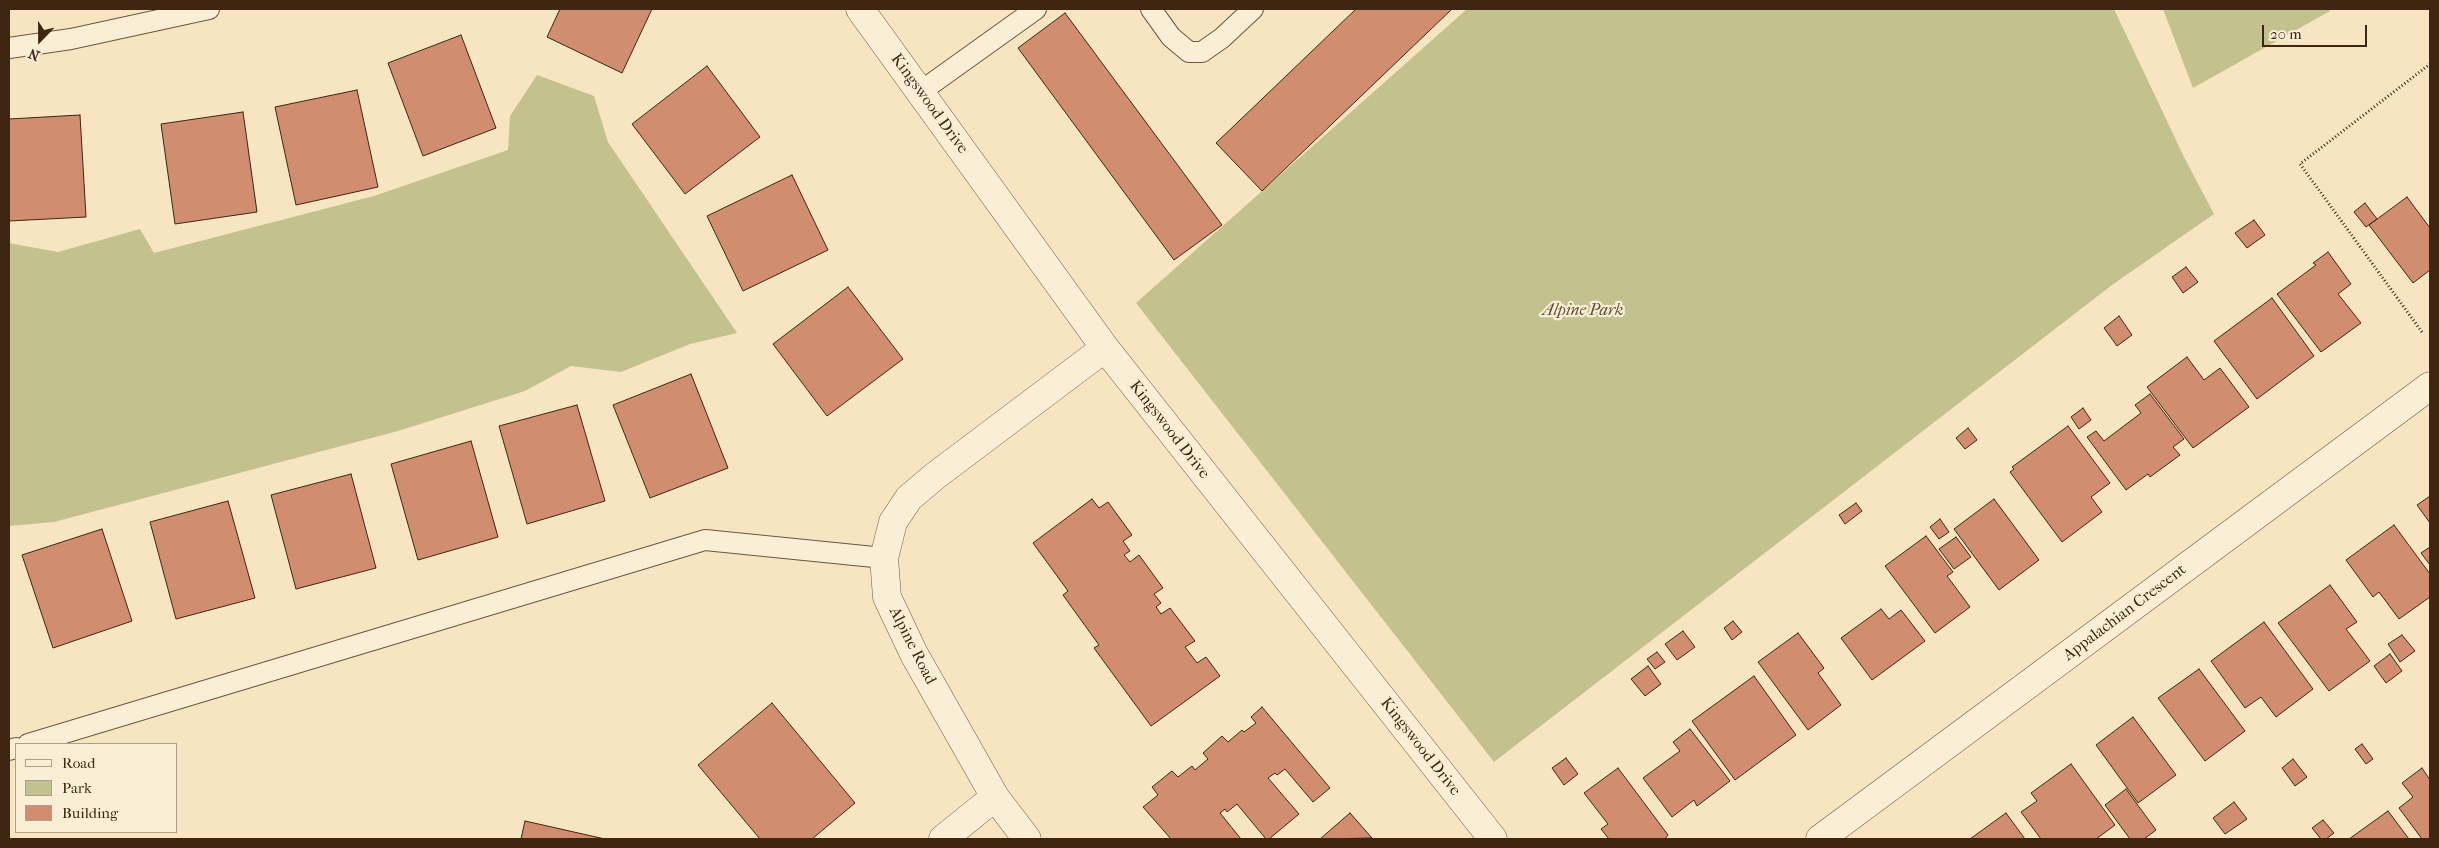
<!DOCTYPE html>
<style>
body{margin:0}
#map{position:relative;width:2439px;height:848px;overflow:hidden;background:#f7e5c1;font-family:"IM FELL French Canon",serif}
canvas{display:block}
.frame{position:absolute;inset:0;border:10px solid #3e2613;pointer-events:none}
.legend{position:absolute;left:15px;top:743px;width:162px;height:90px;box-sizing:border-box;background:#faeed7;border:1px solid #af9e89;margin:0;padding:6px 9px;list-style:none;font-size:15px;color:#3e2613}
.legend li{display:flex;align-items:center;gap:10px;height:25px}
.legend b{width:25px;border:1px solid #af9e89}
.north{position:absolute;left:15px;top:15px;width:50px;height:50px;-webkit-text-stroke:4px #faeed7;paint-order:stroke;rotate:202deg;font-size:14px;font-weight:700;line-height:20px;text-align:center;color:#3e2613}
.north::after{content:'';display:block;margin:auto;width:18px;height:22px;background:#3e2613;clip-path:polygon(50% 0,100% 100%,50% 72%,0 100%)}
.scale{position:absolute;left:2262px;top:25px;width:105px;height:22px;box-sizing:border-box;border:2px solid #3e2613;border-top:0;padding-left:6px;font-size:15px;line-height:18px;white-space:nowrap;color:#3e2613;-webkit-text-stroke:4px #faeed7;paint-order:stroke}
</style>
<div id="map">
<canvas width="2439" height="848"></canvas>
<div class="frame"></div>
<ul class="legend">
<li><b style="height:6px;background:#faeed7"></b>Road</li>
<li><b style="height:14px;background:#c3c28e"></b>Park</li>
<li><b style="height:14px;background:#d08d6f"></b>Building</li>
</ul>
<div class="north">N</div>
<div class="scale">20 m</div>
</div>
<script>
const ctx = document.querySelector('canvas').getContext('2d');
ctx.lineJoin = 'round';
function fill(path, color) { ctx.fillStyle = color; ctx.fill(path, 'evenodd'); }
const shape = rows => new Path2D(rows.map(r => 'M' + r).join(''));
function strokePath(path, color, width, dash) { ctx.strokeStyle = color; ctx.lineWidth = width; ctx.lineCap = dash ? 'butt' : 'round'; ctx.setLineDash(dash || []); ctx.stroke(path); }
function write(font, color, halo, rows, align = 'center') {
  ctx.font = font + ' "IM FELL French Canon",serif'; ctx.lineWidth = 4.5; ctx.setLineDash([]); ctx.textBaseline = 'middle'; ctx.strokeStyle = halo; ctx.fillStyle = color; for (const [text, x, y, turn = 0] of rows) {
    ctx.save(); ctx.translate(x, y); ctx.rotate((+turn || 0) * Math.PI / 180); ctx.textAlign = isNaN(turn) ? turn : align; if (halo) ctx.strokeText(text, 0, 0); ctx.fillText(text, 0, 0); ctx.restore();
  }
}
fill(shape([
 [1467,9,2114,9,2184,157,2214,214,2112,285,1494,762,1136,303],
 [2163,9,2329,9,2330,11,2193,88],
 [537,75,594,96,608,142,737,333,690,344,621,372,571,366,525,391,398,431,54,522,9,526,9,243,58,252,140,229,154,253,374,196,508,150,510,116]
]), '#c3c28e');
const building = shape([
 [560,9,652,9,622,73,547,37,560,9],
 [1356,9,1452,9,1262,191,1216,143,1356,9],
 [1065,13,1222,225,1174,260,1018,48,1065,13],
 [461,35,496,128,423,156,388,63,461,35],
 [707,66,760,137,685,194,632,124,707,66],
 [357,90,378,187,296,205,275,107,357,90],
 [243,112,257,212,175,224,161,124,243,112],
 [80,115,86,217,9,221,9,119,80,115],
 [792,175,828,250,743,291,707,216,792,175],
 [2407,197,2430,228,2430,270,2413,283,2369,225,2407,197],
 [2365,203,2377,219,2366,227,2354,212,2365,203],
 [2254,220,2265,235,2247,248,2235,233,2254,220],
 [2328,252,2351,284,2338,294,2361,323,2321,352,2277,294,2316,265,2313,263,2328,252],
 [2186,267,2198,282,2183,293,2172,277,2186,267],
 [848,287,903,359,827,416,773,344,848,287],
 [2272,298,2314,356,2257,399,2214,341,2272,298],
 [2119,316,2132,335,2117,346,2104,328,2119,316],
 [2187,357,2204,380,2220,368,2249,407,2193,448,2147,387,2187,357],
 [691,374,728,468,650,498,613,405,691,374],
 [2150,394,2184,439,2173,447,2180,455,2150,477,2148,474,2126,490,2087,437,2096,431,2104,441,2141,413,2135,405,2150,394],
 [577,405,605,501,527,524,499,426,577,405],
 [2083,408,2091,420,2079,429,2071,417,2083,408],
 [2068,426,2110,483,2091,497,2102,512,2062,542,2010,472,2014,469,2012,467,2068,426],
 [1968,428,1977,440,1965,449,1956,438,1968,428],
 [471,441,498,537,418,560,391,464,471,441],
 [351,474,376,568,296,589,271,495,351,474],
 [2430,496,2430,523,2417,505,2430,496],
 [1092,499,1099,508,1108,502,1132,535,1123,541,1130,551,1124,555,1130,562,1139,555,1163,588,1154,594,1161,603,1156,607,1161,614,1170,608,1195,641,1185,647,1197,663,1206,657,1220,676,1151,726,1094,648,1099,645,1063,595,1068,591,1033,543,1092,499],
 [1994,499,2039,560,1999,590,1954,529,1994,499],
 [228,501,255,598,176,619,150,522,228,501],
 [1856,503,1862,511,1845,524,1839,515,1856,503],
 [1940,519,1949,532,1939,539,1930,527,1940,519],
 [2394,525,2430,574,2430,597,2399,619,2379,592,2373,597,2346,560,2394,525],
 [102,529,132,621,53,648,22,555,102,529],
 [1926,536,1953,572,1947,576,1970,607,1935,633,1885,566,1926,536],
 [1956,537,1971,557,1954,569,1939,549,1956,537],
 [2430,547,2430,565,2421,553,2430,547],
 [2330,585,2357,622,2346,629,2370,661,2329,691,2278,623,2330,585],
 [1881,609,1889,619,1901,610,1925,641,1872,680,1841,638,1881,609],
 [1733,621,1742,632,1732,640,1724,628,1733,621],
 [2264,622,2313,689,2276,717,2261,697,2245,708,2211,661,2264,622],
 [1683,631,1695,647,1677,660,1665,644,1683,631],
 [1798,633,1824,668,1818,673,1841,705,1808,730,1758,662,1798,633],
 [2402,635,2415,651,2400,662,2388,644,2402,635],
 [1657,652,1665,662,1655,669,1647,659,1657,652],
 [2390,654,2402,671,2386,683,2374,666,2390,654],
 [1648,666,1661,684,1645,696,1631,679,1648,666],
 [2199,669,2245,731,2205,761,2158,698,2199,669],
 [1754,676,1796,735,1735,780,1692,721,1754,676],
 [772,703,855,803,812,839,760,839,698,765,772,703],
 [1262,707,1330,788,1313,802,1285,769,1277,775,1275,773,1268,778,1299,814,1269,839,1266,839,1237,804,1227,812,1225,809,1220,813,1241,839,1171,839,1143,807,1158,795,1152,787,1172,771,1178,777,1192,766,1195,770,1208,759,1203,753,1222,736,1228,742,1242,730,1244,732,1256,723,1251,717,1262,707],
 [2133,717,2176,775,2138,803,2096,745,2133,717],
 [1690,729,1730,781,1697,806,1694,800,1672,817,1643,778,1680,751,1673,742,1690,729],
 [2362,744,2373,759,2366,764,2355,749,2362,744],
 [1566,758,1578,774,1564,785,1552,768,1566,758],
 [2293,759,2307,777,2295,786,2282,768,2293,759],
 [2071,764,2115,825,2096,839,2041,839,2021,812,2037,801,2031,793,2071,764],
 [1618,768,1668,835,1665,839,1609,839,1601,829,1608,824,1584,793,1618,768],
 [2422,768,2430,780,2430,839,2422,839,2399,808,2413,797,2402,783,2422,768],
 [2126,789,2156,830,2144,839,2130,839,2105,805,2126,789],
 [2234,802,2247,819,2225,834,2213,818,2234,802],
 [2388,811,2409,839,2349,839,2388,811],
 [1350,813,1372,838,1320,839,1350,813],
 [2006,813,2025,839,1970,839,2006,813],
 [2323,820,2334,833,2326,839,2321,839,2312,828,2323,820],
 [525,821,605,839,521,839,525,821]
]);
fill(building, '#d08d6f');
strokePath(building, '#3e2613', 1);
const lane = shape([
 [1151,9,1171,37,1189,52,1202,52,1222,38,1253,9],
 [9,48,71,39,209,9],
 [920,92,1036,9],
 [28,744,705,540,884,558],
 [9,750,16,748]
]);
const street = shape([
 [860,9,1105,348,1493,839],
 [943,839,995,797],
 [1027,839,995,797,914,654,887,597,884,558,893,522,909,498,935,476,1105,348],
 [1820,839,2430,386]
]);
strokePath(lane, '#6c563e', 22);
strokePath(street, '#6c563e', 29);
strokePath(shape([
 [2422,332,2300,164,2430,64]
]), '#3e2613', 3, [1, 2.5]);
strokePath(lane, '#faeed7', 20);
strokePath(street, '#faeed7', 28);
write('16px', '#3e2613', '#faeed7', [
 ["Kingswood Drive",929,104,54],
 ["Kingswood Drive",1169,430,52],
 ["Appalachian Crescent",2125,613,-37],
 ["Alpine Road",912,646,63],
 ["Kingswood Drive",1420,747,52]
]);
write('italic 16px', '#5f4d32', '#faeed7', [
 ["Alpine Park",1583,311]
]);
</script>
